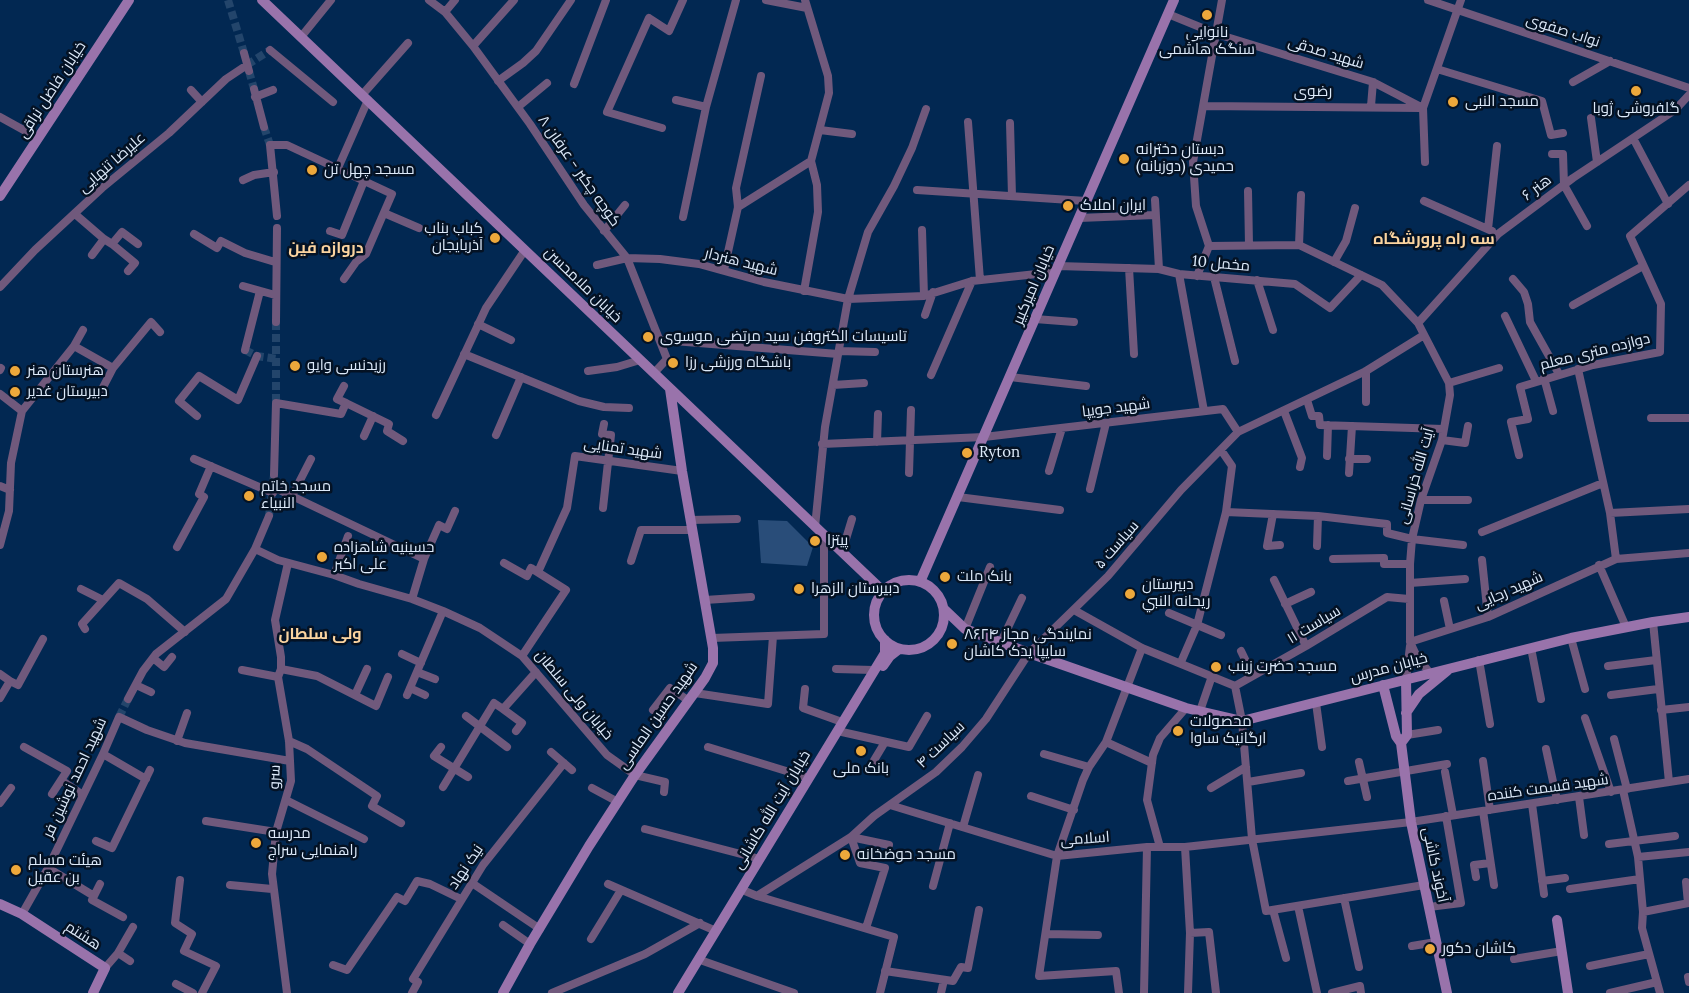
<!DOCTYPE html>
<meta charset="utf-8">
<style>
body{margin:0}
canvas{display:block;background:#022852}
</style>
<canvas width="1689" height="993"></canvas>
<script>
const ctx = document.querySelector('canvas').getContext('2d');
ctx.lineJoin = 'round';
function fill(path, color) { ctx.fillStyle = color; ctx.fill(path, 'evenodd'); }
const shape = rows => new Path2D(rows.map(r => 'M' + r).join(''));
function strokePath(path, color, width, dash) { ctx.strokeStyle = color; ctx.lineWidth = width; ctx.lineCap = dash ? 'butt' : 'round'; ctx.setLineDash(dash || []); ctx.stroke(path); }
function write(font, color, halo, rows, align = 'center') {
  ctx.font = font + ' Lora,Cairo,serif'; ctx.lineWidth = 5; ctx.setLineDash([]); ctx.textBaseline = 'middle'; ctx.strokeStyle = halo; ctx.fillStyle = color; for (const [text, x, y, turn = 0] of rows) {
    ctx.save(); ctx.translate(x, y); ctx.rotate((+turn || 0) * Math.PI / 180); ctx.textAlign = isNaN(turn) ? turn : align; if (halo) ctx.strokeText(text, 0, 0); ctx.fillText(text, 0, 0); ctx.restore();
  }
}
fill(shape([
 [758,520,787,521,813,547,807,566,761,563]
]), '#294d79');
strokePath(shape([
 [228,0,244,53],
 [247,65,270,50],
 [249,71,254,89],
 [264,127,270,145],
 [276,322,276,403],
 [245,350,257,356,277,359],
 [269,516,274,475],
 [119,717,128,699]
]), '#23456b', 8, [8, 4]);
strokePath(shape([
 [429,0,445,12,473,46,530,124,584,205,627,258,667,359,654,373],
 [766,0,807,8],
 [1428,0,1689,88],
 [445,12,455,0],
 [1168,14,1217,34,1373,82,1423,108],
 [301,37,331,0],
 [473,46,514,0],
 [270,50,333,102],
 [244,53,249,71],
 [1437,69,1542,101,1551,135,1563,133],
 [498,81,523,63,536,51,571,0],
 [1573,82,1610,61],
 [574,84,606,0],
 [254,89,264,127],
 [191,90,202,102],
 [362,95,408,43],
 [255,97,273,90],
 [676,100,706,107],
 [1203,106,1421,108],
 [1371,106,1373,82],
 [518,107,547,83],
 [0,117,38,138],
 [1591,118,1597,162],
 [968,122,980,280],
 [1010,123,1012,196],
 [662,128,607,112,649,18,669,31,683,0],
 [820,130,852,134],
 [1633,138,1668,204],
 [1552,154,1563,154,1564,185,1587,226],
 [1425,162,1423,108,1461,0],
 [338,168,368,100],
 [243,180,254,175,274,172],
 [917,190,1086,201],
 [1248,191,1249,245],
 [1155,200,1159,269],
 [1424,201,1492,231],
 [738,207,811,161],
 [384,213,419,228],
 [75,214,104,239,112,244,122,232,138,244],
 [277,216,270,145,287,145,392,194,366,254,356,262,344,279],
 [683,217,706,107,736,0],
 [1079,218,1155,215],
 [1488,229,1497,146],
 [922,230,924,296],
 [330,231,342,235,364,181],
 [604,231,625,205],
 [194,234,217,248,221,241,245,253,275,262],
 [112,244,135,263,128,271],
 [1299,245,1301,195],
 [1209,246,1299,245,1382,285,1418,323,1449,383,1450,395,1442,440,1421,500,1412,539,1410,564,1410,642,1417,657,1430,673],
 [92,255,104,239],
 [1334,262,1346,241,1355,208],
 [597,265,627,258,660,259,699,264,764,282,848,299,924,296,972,281,1055,272],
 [1058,266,1159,269,1179,274,1295,284,1330,308,1361,275],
 [1129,268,1134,354],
 [724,270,738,207,736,188,761,76],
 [1179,274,1204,411],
 [1197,276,1209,246,1196,206,1193,162,1222,0],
 [1214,277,1235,361],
 [1513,279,1524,292,1528,304,1530,322,1559,374],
 [1257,280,1273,330],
 [243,286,275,295],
 [0,287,35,250,102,188,169,133,226,79,247,65],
 [804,291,818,212,817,185,811,161,829,93,828,76,805,0],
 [1573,305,1643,266],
 [925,315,933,292],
 [1505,316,1536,381],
 [1035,319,1074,322],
 [276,322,277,228],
 [1418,323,1498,234,1573,178,1675,110,1689,95],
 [478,324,511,340],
 [661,340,838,354],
 [74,346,113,368],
 [245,350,260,291],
 [839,351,875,352],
 [464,354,579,401,604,407,629,408],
 [1578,369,1610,513,1616,559],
 [0,370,1,368],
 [588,371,617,367,640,360],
 [1366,371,1366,402],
 [931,375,972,281],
 [1010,377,1086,386],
 [1544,378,1553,411],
 [1449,383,1499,368],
 [833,385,864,383],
 [0,394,22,411],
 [99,395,113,368,151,322,160,332],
 [1307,400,1312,416,1319,416,1320,425,1443,429],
 [346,403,389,424,387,431,403,441],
 [1284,411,1302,458,1300,467],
 [436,415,486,308,525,250],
 [197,416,179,401,199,376,238,400,257,356],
 [1651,418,1689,418],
 [496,435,521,377],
 [364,436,373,416],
 [1442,440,1465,443,1468,426],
 [877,442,878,414],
 [822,444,984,437,1223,409,1238,432],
 [1519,455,1511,422,1528,419,1520,387,1593,365,1660,352,1661,304,1630,236,1689,185],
 [1327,456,1328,425],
 [194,459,273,493],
 [1349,459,1367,459],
 [1049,471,1062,428],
 [909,473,911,410],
 [1349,473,1352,426],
 [274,475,276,403,341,414,346,403,337,399,344,386],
 [0,486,10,490],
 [273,487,424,559,412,599],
 [1090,489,1106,423],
 [292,496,311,459],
 [958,497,1060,510],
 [1421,500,1468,500],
 [603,508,611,435,602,434,604,424],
 [1226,512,1318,516,1387,524,1387,533,1412,539,1463,545],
 [1610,513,1689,509],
 [1273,514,1267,546,1280,545],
 [690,520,737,519],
 [815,527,825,427,848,299,868,232,894,186,912,148,926,109],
 [1482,532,1603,483],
 [0,545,9,511,11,463,22,411,74,346,83,330],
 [1317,546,1318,516],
 [177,547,204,497,199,494,211,466],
 [255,549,278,560,334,575,359,584,412,599,443,611,480,628,522,656,607,755,635,775,665,782,664,792],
 [842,552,852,519],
 [424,559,439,525,447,529,455,511],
 [1333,559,1384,558,1384,564,1410,564],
 [1482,560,1488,617],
 [631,561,641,530,692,530],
 [504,563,527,576,531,568,566,590,522,656],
 [1599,565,1626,627],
 [538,572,567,508,575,456,682,471],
 [334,575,348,536],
 [1274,580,1306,646],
 [1410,583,1465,579],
 [81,589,103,600],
 [705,600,751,597],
 [1444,601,1450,629],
 [1285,604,1311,592],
 [1074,610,1142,648,1235,686],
 [1169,613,1221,635],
 [1653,622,1669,782],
 [85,629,82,624,119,583,147,599,185,632],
 [965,629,990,567],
 [712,638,824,634,824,536],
 [1571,638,1585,689],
 [1001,642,1022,598],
 [1410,642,1488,617,1616,559,1689,553],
 [1531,648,1541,699],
 [1241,651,1253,676],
 [402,654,421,663],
 [153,658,164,667,172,657],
 [1479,660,1490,724],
 [1181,662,1197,625,1226,512,1232,466,1221,450],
 [1608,666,1656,660],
 [281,669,317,676,376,706,388,677],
 [836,669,873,670],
 [242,670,278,677],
 [417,672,435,679],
 [0,674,10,681],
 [1406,680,1410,646],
 [136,685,151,692],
 [1235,686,1242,721,1252,839,1266,911,1424,885],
 [1235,686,1306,646,1387,597,1409,599],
 [410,688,425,695],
 [805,689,803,708,842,722],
 [695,693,768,704,773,636],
 [355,695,367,669],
 [407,695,443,611],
 [1611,695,1658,689],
 [0,698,10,681,18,685,43,639],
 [128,699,143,671,156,654,226,599,255,549,269,516],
 [1316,703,1322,747],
 [503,709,522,723,516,731],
 [653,710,670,688,689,701],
 [1661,710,1689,707],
 [1200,711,1212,676],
 [466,716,507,747],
 [1585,718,1611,792],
 [842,732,909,747,927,716],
 [1407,735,1438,730],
 [1614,739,1627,789],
 [177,741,187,713],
 [289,741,307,749,377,796,372,806,401,823],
 [1106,742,1152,763],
 [24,747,67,771,52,794],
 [441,747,434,756,468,777],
 [708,747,809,778],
 [1546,749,1557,800],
 [551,752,572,770],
 [103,754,146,779],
 [1044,754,1089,767],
 [1483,761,1490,810],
 [1359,762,1367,797],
 [870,767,885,742],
 [1445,772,1453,815],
 [61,780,83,795],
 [1348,781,1447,764],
 [1248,782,1301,773],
 [443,787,494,703,503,709,536,672],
 [592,788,618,802],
 [1211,788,1246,767],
 [1623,790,1638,857,1643,912,1642,928,1660,993],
 [1031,796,1074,810],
 [1579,797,1584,835],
 [286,800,364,839],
 [0,803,11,788],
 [1532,804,1544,894],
 [890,805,1057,856,1147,847,1185,847,1411,822,1689,779],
 [1483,811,1494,885],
 [206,821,276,832],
 [963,827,978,775],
 [645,829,760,859],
 [851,837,860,863,885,868,866,928],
 [851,837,889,845],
 [96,841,112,848,150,770],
 [1609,844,1675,836],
 [1160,847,1147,800,1153,755,1160,738,1186,708],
 [1185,847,1190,933,1209,932,1216,993],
 [1638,857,1689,852],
 [48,868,94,896],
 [1476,877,1474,865,1490,863],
 [180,880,175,923,192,934,184,951,216,966,202,993],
 [1542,881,1565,878],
 [1686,882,1688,903],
 [472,883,540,929],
 [100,884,92,900,123,917],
 [608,884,716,931],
 [230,885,272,889],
 [933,886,950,823],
 [1570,889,1640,879],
 [745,891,757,896,851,837,874,816,936,772,962,747,986,719,1029,653,1108,576,1181,490,1238,432,1366,371,1424,335],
 [757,896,894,937,880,993],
 [1344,898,1359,967],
 [1298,906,1317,993],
 [1429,907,1461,903,1446,816],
 [1273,910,1286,958],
 [1643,912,1689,903],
 [22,914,48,868,103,754,119,717,147,730,185,743,290,761],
 [503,925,530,944],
 [1046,934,1098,935],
 [591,939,621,890],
 [1412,946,1436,942],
 [118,953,130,961],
 [1514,959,1562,951],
 [703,961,794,993],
 [333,965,347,970,397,897,405,901,417,881,430,884,461,899],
 [1590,966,1649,954],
 [105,968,118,953,133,927],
 [885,971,953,981,961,967,968,968,979,910],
 [1688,977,1689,982],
 [176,984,193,993],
 [287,993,272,874,276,832,291,781,289,741,278,677,281,669,281,657,275,620,288,563],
 [412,993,418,982,413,979,483,865,564,763],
 [552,993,645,954,700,923],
 [941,993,944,980],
 [1119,993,1116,971,1039,976,1057,856,1083,780,1089,767,1106,742,1142,648],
 [1144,993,1147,847],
 [1188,993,1190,933],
 [1332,993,1360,986,1361,993],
 [1610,993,1657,982]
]), '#70597c', 8);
strokePath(shape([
 [262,0,883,591],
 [0,196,129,0],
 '874 615a35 35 0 1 1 70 0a35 35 0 1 1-70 0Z',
 [920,582,1174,0],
 [944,609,965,629,1029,653,1186,708,1242,721,1571,638,1653,622,1689,617],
 [883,666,890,656,899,649],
 [1383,685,1396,736,1401,743,1411,822,1447,993],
 [1406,713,1419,694,1447,671],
 [1401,743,1407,735,1406,680],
 [0,904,22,914,105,968,93,993],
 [1557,920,1568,993],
 [503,993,530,944,589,846,635,775,705,678,713,663,713,648,682,471,670,389],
 [678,993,885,653,885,640]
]), '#9973ab', 10);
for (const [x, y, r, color] of [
 [1207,15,6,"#eda83b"],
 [1636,91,6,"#eda83b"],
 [1453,102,6,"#eda83b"],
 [1124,159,6,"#eda83b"],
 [312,170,6,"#eda83b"],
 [1068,206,6,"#eda83b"],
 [495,238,6,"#eda83b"],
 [648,337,6,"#eda83b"],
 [673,363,6,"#eda83b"],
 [295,366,6,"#eda83b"],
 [15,371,6,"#eda83b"],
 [15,392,6,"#eda83b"],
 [967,453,6,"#eda83b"],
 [249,496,6,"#eda83b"],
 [815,541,6,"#eda83b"],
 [322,557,6,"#eda83b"],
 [945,577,6,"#eda83b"],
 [799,589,6,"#eda83b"],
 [1130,594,6,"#eda83b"],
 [952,644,6,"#eda83b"],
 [1216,667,6,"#eda83b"],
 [1178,731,6,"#eda83b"],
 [861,751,6,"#eda83b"],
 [256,843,6,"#eda83b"],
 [845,855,6,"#eda83b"],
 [16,870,6,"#eda83b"],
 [1430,949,6,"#eda83b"]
]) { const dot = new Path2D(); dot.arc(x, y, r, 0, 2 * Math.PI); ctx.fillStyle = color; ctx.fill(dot); strokePath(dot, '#041224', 2); }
write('15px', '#ddeafa', '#041224', [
 ["نواب صفوی",1563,31,18],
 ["شهید صدقی",1326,53,17],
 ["خیابان فاضل نراقی",52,90,-57],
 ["رضوی",1313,92],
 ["علیرضا تنهایی",112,163,-41],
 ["کوچه چکبر - عرفان ۸",579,171,55],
 ["هنر ۶",1537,188,-37],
 ["شهید هنردار",741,262,14],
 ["مخمل 10",1221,264,5],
 ["خیابان ملامحسن",583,285,44],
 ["خیابان امیرکبیر",1034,285,-67],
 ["دوازده متری معلم",1595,352,-14],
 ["شهید جویپا",1116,408,-7],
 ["شهید تمنایی",623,449,8],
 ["آیت الله خراسانی",1416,476,-74],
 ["سیاست ۵",1117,545,-49],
 ["شهید رجایی",1509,591,-24],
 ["سیاست ۱۱",1314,625,-31],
 ["خیابان مدرس",1389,668,-15],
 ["خیابان ولی سلطان",574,695,50],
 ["شهید حسین الماسی",658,716,-55],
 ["سیاست ۴",941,745,-44],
 ["سرو",275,777,-87],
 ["شهید احمد نوشین فر",75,778,-65],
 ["شهید قسمت کننده",1548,788,-8],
 ["خیابان آیت الله کاشانی",772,810,-59],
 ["اسلامی",1085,839,-4],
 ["آخوند کاشی",1435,865,78],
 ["نیک نهاد",466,867,-56],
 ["هشتم",83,936,33]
]);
write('15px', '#ddeafa', '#041224', [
 ["نانوایی",1207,33,"center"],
 ["سنگک هاشمی",1207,50,"center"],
 ["مسجد النبی",1465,102],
 ["گلفروشی ژوبا",1636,109,"center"],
 ["دبستان دخترانه",1136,150],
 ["حمیدی (دوزبانه)",1136,167],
 ["مسجد چهل تن",324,170],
 ["ایران املاک",1080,206],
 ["کباب بناب",483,229,"right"],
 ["آذربایجان",483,246,"right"],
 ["تاسیسات الکتروفن سید مرتضی موسوی",660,337],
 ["باشگاه ورزشی رزا",685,363],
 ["رزیدنسی وایو",307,366],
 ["هنرستان هنر",27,371],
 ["دبیرستان غدیر",27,392],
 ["Ryton",979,453],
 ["مسجد خاتم",261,487],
 ["النبیاء",261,504],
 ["پیتزا",827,541],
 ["حسینیه شاهزاده",334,548],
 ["علی اکبر",334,565],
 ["بانک ملت",957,577],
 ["دبيرستان",1142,585],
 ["ريحانه النبي",1142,602],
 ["دبیرستان الزهرا",811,589],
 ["نمایندگی مجاز ۸۶۲۴",964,635],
 ["سایپا یدک کاشان",964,652],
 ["مسجد حضرت زینب",1228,667],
 ["محصولات",1190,722],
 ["ارگانیک ساوا",1190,739],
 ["بانک ملی",861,769,"center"],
 ["مدرسه",268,834],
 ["راهنمایی سراج",268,851],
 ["مسجد حوضخانه",857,855],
 ["هیئت مسلم",28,861],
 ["بن عقیل",28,878],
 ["کاشان دکور",1442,949]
], 'left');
write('bold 16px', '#fbd4a0', '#041224', [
 ["سه راه پرورشگاه",1434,239],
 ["دروازه فین",326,248],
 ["ولی سلطان",320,634]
]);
</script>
